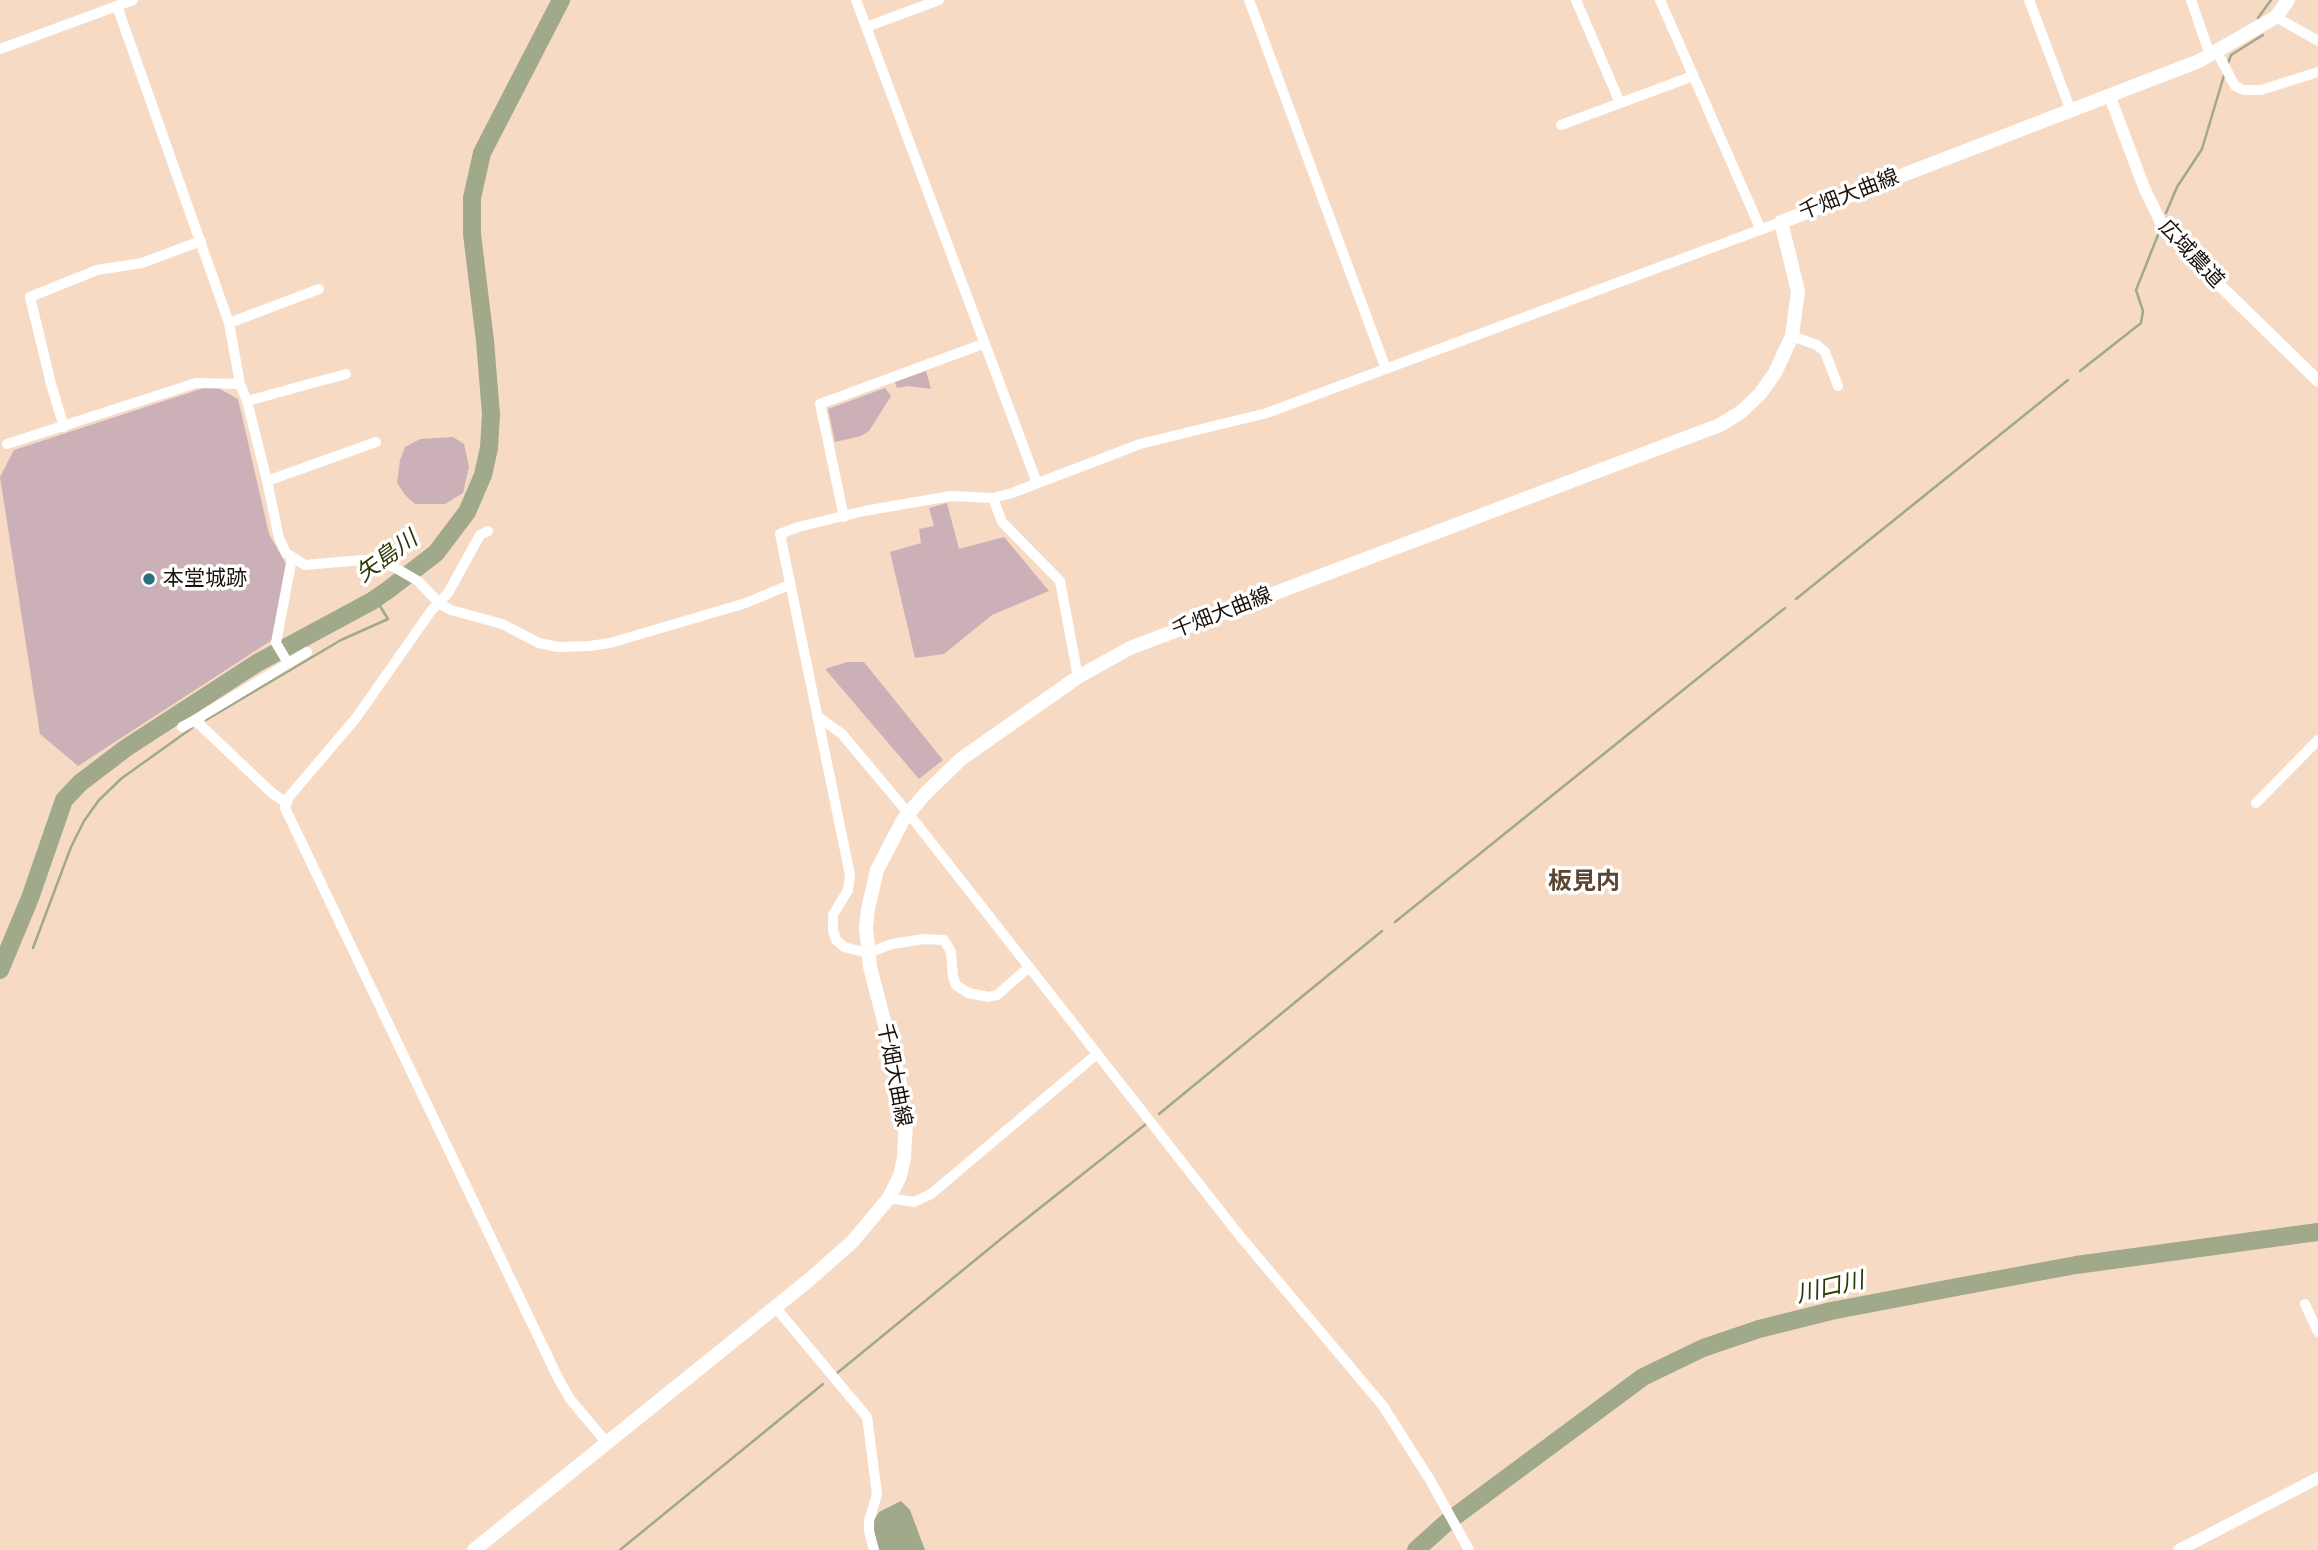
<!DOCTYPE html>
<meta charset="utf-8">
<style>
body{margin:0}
canvas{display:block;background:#f6dac4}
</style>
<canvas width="2318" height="1550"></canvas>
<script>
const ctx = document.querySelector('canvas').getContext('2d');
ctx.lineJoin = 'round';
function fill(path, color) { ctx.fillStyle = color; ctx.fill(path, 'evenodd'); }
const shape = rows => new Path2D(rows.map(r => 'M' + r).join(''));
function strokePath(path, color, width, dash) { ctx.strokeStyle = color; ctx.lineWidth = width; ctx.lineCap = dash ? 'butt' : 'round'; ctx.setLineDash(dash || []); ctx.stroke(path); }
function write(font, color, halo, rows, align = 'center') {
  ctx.font = font + ' "IBM Plex Sans","Noto Sans JP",sans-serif'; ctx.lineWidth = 7; ctx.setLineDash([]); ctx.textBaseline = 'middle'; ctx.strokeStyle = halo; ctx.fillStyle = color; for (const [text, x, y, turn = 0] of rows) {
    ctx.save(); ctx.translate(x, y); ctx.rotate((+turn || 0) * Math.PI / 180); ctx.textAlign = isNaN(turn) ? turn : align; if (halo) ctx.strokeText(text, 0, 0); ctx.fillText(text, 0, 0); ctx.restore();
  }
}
fill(shape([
 [926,371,931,389,908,386,897,388,895,382],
 [213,385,238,399,269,534,287,566,272,640,78,766,40,734,0,477,14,450],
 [885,388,891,396,869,431,861,436,835,442,828,409],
 [453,437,464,444,469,467,463,493,445,504,415,504,405,495,397,483,400,460,405,447,420,439],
 [947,503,959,549,1004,537,1049,591,992,615,944,654,915,658,890,552,921,543,919,529,934,526,929,508],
 [847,662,864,662,943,760,919,779,825,669]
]), '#ccb0b8');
fill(shape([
 [901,1501,910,1510,925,1550,878,1550,872,1523,879,1512]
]), '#a0a98a');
strokePath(shape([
 [2258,18,2271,0],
 [2227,66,2231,55,2263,35],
 [2166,213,2177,187,2202,149,2225,72],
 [2080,371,2141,323,2143,311,2136,290,2158,235],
 [1796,599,2068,380],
 [206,720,341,640,388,619,380,606,372,601],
 [1395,922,1785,608],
 [33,948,71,847,84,821,99,800,122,778,192,728],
 [1159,1114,1382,931],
 [836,1374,1007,1234,1146,1124],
 [620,1550,823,1384]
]), '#a0a98a', 2.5);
strokePath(shape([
 [0,970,30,898,64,800,80,783,126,748,257,663,372,601,388,590,436,553,467,512,483,475,489,448,491,414,485,341,472,234,472,198,482,153,561,0],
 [1416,1550,1446,1523,1643,1377,1703,1348,1759,1329,1831,1311,1957,1287,2076,1265,2318,1232]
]), '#a0a98a', 18);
strokePath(shape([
 [856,0,1037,483],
 [1249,0,1386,369],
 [1576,0,1620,103],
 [1660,0,1761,230],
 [2029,0,2071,111],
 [2191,0,2210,55],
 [117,6,229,323,240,384,247,401,267,481,279,538,286,553,305,565,362,560,373,561,394,567,418,581,440,604,451,610,502,624,539,643,558,647,590,646,610,643,746,603,789,585],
 [2276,17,2318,41],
 [866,27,939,0],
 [0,49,133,0],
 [2217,52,2235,86,2244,90,2261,90,2318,72],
 [1561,125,1693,76],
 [229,323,319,289],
 [1792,336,1817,345,1825,352,1838,386],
 [247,401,346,374],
 [64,427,51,384,30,297,97,270,142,263,201,241],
 [7,444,196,383,240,384],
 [267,481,376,442],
 [993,498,1002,522,1060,581,1078,677],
 [844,517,820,404,983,344],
 [488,531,480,535,448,593,431,611,356,718,288,798,285,808,559,1380,570,1399,606,1442],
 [288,663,276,643,292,558],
 [817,716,842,734,909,814,1240,1236,1383,1406,1430,1480,1469,1550],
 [182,727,195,720],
 [287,803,272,793,195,720,307,652],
 [2256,803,2318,740],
 [1029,967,997,995,989,997,968,993,956,985,953,977,951,952,944,940,924,939,892,944,868,953,844,947,836,940,833,930,833,915,848,890,850,875,780,534,798,527,864,511,951,496,993,498,1012,493,1140,444,1267,413,1781,222],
 [889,1198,914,1202,931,1194,1097,1054],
 [2305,1304,2318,1332],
 [775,1307,867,1417,877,1494,869,1521,869,1531,874,1550]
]), '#fff', 10);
strokePath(shape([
 [2110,97,2143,185,2161,223,2202,268,2318,381],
 [2179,1550,2318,1478]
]), '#fff', 12);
strokePath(shape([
 [474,1550,809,1280,852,1242,889,1198,900,1176,904,1158,906,1121,900,1083,870,967,866,928,868,909,877,870,903,820,925,794,961,759,1078,677,1130,648,1720,425,1741,412,1760,394,1775,373,1792,336,1798,291,1781,222,2199,61,2276,17,2288,0]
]), '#fff', 14);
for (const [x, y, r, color] of [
 [149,579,7,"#2a717e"]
]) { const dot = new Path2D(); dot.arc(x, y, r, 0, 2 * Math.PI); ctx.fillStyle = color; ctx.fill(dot); strokePath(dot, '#fff', 2.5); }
write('21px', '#1c120b', '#fff', [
 ["千畑大曲線",1849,195,-21],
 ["広域農道",2191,254,47],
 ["千畑大曲線",1222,613,-21],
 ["千畑大曲線",894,1075,79]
]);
write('21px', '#1c120b', '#fff', [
 ["本堂城跡",163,579]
], 'left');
write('italic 23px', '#2d3801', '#fff', [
 ["矢島川",387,557,-36],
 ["川口川",1830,1288,-13]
]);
write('bold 24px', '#5c4533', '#fff', [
 ["板見内",1584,882]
]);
</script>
